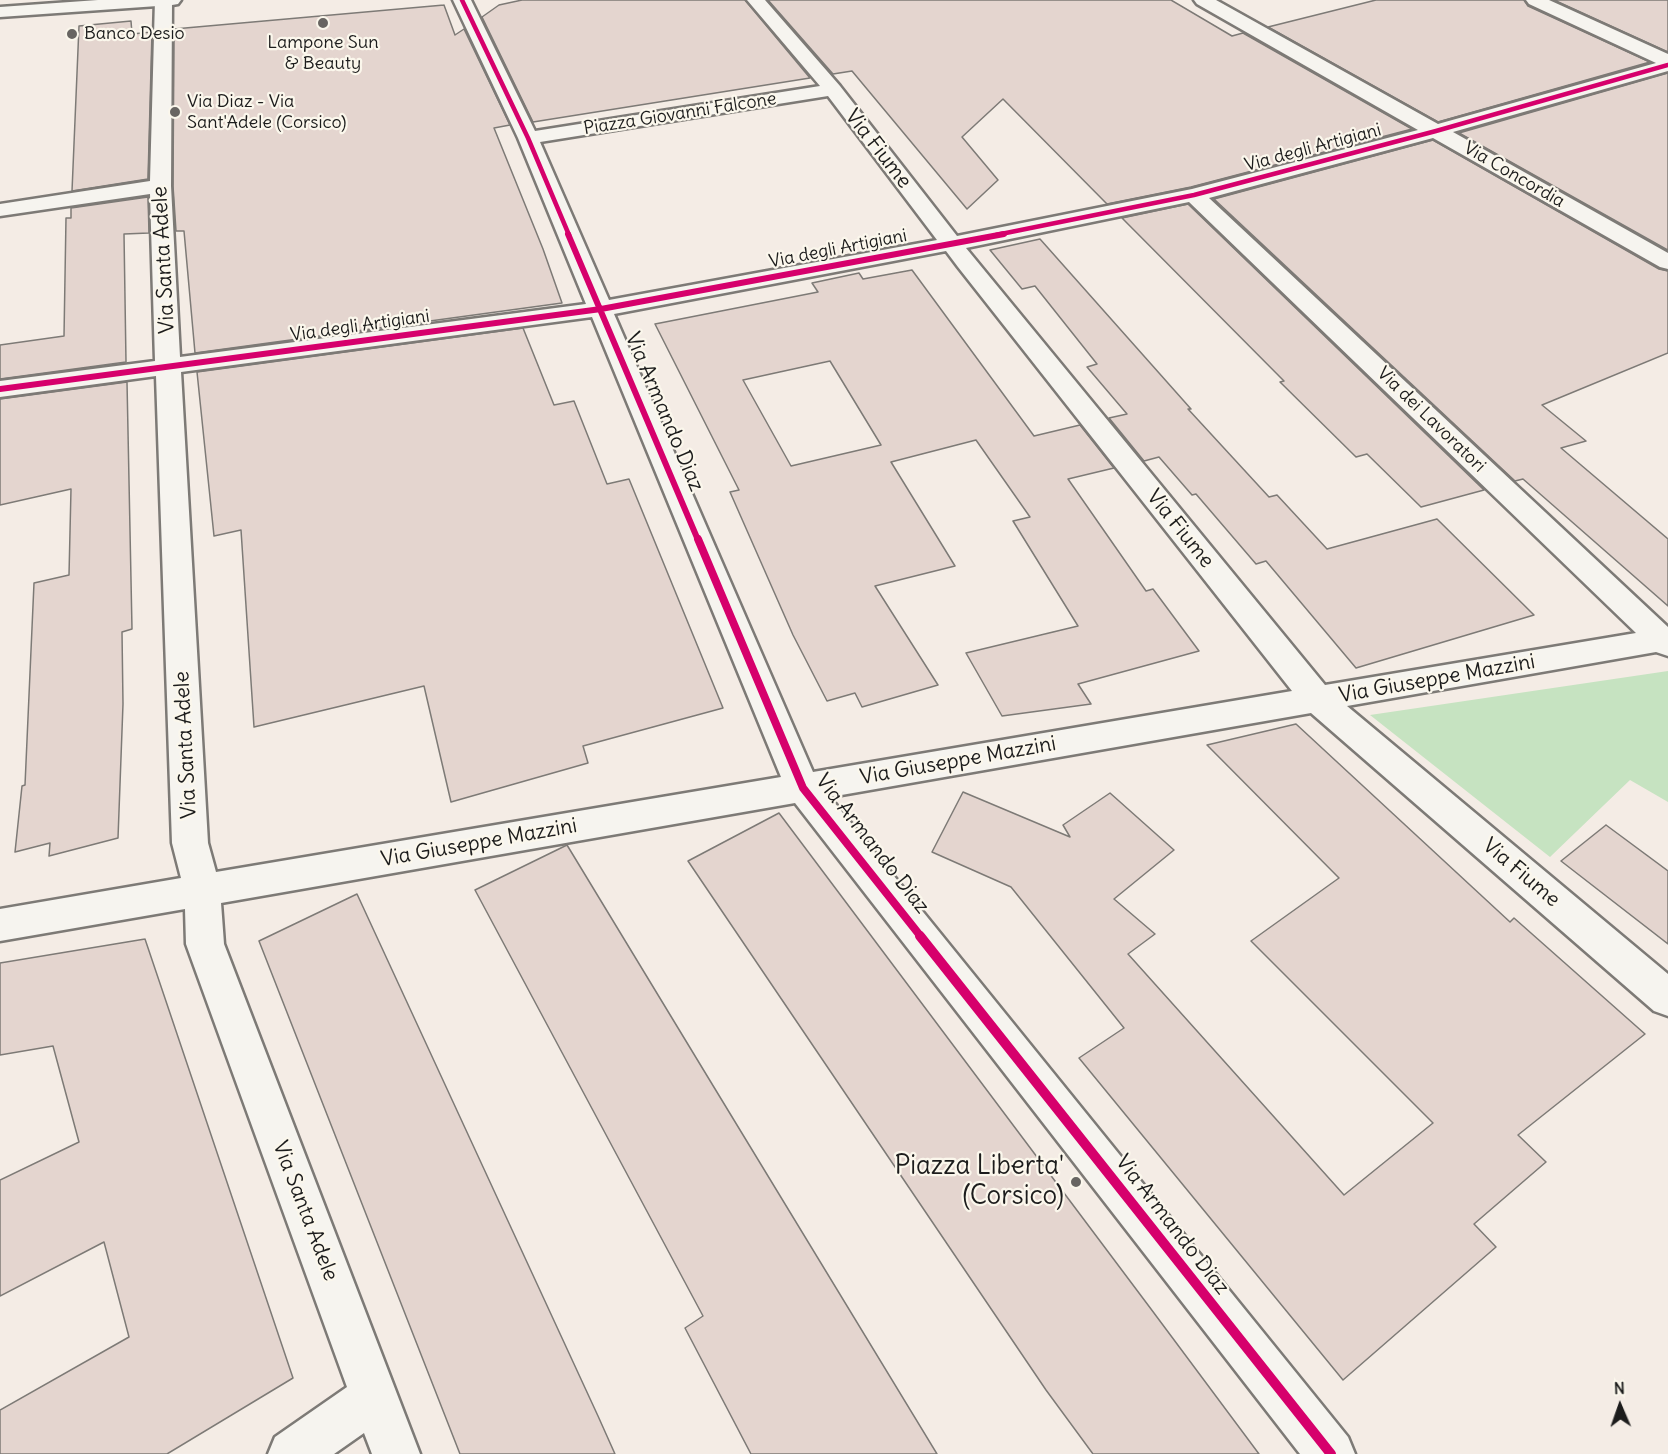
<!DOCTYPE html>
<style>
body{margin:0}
#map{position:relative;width:1668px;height:1454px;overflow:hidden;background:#f4ece5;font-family:Delius,sans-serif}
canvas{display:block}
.north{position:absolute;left:1590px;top:1376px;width:60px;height:60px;-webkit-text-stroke:4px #fbf7ec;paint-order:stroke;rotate:358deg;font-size:16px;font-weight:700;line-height:24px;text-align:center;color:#1c1c1c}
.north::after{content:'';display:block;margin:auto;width:21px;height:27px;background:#1c1c1c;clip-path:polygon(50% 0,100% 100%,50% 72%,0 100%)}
</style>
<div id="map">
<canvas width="1668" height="1454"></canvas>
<div class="north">N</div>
</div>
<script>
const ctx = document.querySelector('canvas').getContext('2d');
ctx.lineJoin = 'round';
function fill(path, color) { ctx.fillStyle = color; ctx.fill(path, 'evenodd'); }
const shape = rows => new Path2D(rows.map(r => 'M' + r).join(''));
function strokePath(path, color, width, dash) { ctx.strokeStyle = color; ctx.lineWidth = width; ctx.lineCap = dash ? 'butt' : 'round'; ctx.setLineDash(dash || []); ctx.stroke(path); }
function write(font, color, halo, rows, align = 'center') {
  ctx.font = font + ' Delius,sans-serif'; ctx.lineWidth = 4.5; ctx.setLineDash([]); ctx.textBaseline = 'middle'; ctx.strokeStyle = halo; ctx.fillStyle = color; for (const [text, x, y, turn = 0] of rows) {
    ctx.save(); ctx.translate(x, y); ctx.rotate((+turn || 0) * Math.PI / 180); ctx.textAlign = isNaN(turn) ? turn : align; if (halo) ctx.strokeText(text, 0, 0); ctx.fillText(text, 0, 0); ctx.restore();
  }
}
fill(shape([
 [1668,671,1668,802,1630,780,1550,857,1370,715]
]), '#c6e3c1');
const building = shape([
 [522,0,745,0,810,78,533,122,482,17,499,5,522,0],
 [768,0,1171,0,1232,36,1243,33,1412,129,1191,187,1107,204,1003,99,962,137,998,180,967,209,852,71,833,74,768,0],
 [1376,0,1524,0,1528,6,1650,62,1438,122,1268,27,1376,0],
 [1554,0,1668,0,1668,52,1554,0],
 [444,5,455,35,464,29,510,125,494,128,543,249,562,303,195,353,184,231,176,231,173,186,174,29,444,5],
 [131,21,132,34,152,32,148,179,72,191,79,26,131,21],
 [1668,73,1668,250,1459,133,1668,73],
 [1433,140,1659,269,1668,271,1668,353,1542,405,1586,441,1561,448,1668,539,1668,606,1523,479,1515,481,1214,199,1433,140],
 [148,197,149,233,124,234,126,362,0,379,0,345,64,336,66,218,71,218,71,208,148,197],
 [1188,204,1484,490,1421,507,1367,454,1356,457,1280,382,1284,381,1122,218,1188,204],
 [1040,239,1191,409,1188,409,1269,497,1277,495,1327,549,1437,519,1534,615,1356,668,1266,561,1256,564,1196,494,1192,495,1159,457,1144,461,1109,418,1127,414,1087,367,1097,364,1035,286,1022,289,990,250,1040,239],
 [912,270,1034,436,1080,425,1114,468,1068,479,1146,591,1153,589,1199,651,1078,684,1091,704,1002,716,966,653,1078,626,1013,521,1030,517,976,440,891,462,955,566,875,586,938,685,862,707,855,693,827,701,793,635,730,492,739,490,655,324,818,292,812,283,859,273,863,279,912,270],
 [830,361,881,445,791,466,743,380,830,361],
 [523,328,554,405,574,401,607,484,629,479,723,708,583,746,588,763,451,802,424,686,254,727,241,530,214,536,197,372,523,328],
 [127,382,132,629,122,632,123,704,118,838,49,856,50,843,15,852,22,786,25,785,34,583,69,575,71,489,0,505,0,399,127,382],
 [1296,724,1510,922,1514,918,1645,1034,1518,1135,1546,1162,1474,1224,1496,1247,1343,1380,1079,1058,1124,1028,1011,887,932,852,963,792,1070,837,1063,825,1110,793,1174,850,1114,899,1155,934,1128,954,1344,1195,1433,1123,1251,941,1339,878,1207,745,1296,724],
 [779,813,1151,1309,1259,1454,1093,1454,1046,1390,688,861,779,813],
 [1606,825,1668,871,1668,944,1561,861,1606,825],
 [567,845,709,1079,937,1454,751,1454,685,1328,703,1316,475,890,567,845],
 [357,894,598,1416,615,1454,460,1454,259,941,357,894],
 [145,939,293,1378,167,1454,0,1454,0,1410,129,1337,104,1242,0,1296,0,1180,79,1142,53,1046,0,1055,0,963,145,939]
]);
fill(building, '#e4d5cf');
strokePath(building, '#7d7a76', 1.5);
const minor = shape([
 [155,0,172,1,171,186,180,357,586,304,518,138,453,0,471,0,535,131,820,86,747,0,765,0,840,86,957,236,1192,189,1418,130,1197,4,1194,0,1216,0,1438,124,1656,63,1529,4,1526,0,1549,0,1668,54,1668,71,1453,132,1668,253,1668,269,1660,267,1433,138,1209,198,1668,627,1668,656,1656,652,1347,706,1668,974,1668,1016,1654,1011,1311,713,830,797,1348,1437,1355,1454,1300,1454,795,803,221,903,224,944,420,1454,372,1454,364,1433,334,1454,268,1454,275,1437,347,1387,186,944,185,909,0,941,0,909,181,878,172,843,156,376,0,397,0,381,155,361,150,194,0,216,0,204,150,181,155,0],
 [828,96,937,240,609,300,540,142,828,96],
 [1189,202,1636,633,1325,685,966,248,1189,202],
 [946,251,958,267,1292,691,813,772,614,314,946,251],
 [592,317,781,777,216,872,208,843,181,372,592,317]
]);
const major = shape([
 [98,0,181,0,178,4,172,5,0,17,0,7,98,0]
]);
strokePath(minor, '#7d7a76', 5);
strokePath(major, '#7d7a76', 5);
fill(minor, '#f6f4ef');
fill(major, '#f6f4ef');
strokePath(shape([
 [462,0,528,138,569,235],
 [996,235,1194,195,1436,131,1668,65]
]), '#d6006c', 4.5);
strokePath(shape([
 [568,234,698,540],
 [0,389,601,309,1004,234]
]), '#d6006c', 6);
strokePath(shape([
 [698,539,803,788,922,938]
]), '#d6006c', 8);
strokePath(shape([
 [920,936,1331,1454]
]), '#d6006c', 10);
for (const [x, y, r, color] of [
 [323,23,6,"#686562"],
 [72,34,6,"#686562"],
 [175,112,6,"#686562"],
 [1076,1182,6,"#686562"]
]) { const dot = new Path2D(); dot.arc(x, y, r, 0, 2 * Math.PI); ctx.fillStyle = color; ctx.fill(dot); strokePath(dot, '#fbf7ec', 2); }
write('18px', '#1c1c1c', '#fbf7ec', [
 ["Banco Desio",84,34],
 ["Lampone Sun",323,43,"center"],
 ["& Beauty",323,64,"center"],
 ["Via Diaz - Via",187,102],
 ["Sant'Adele (Corsico)",187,123]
], 'left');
write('18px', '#1c1c1c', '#fbf7ec', [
 ["Piazza Giovanni Falcone",680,114,-9],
 ["Via degli Artigiani",1313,148,-15],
 ["Via Concordia",1514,175,30],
 ["Via degli Artigiani",838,249,-11],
 ["Via degli Artigiani",360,326,-8],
 ["Via dei Lavoratori",1431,420,44]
]);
write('21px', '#1c1c1c', '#fbf7ec', [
 ["Via Fiume",878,149,52],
 ["Via Santa Adele",164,260,-93],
 ["Via Armando Diaz",664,412,67],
 ["Via Fiume",1180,529,51],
 ["Via Giuseppe Mazzini",1437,679,-10],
 ["Via Santa Adele",186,745,-93],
 ["Via Giuseppe Mazzini",958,761,-10],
 ["Via Giuseppe Mazzini",479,843,-10],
 ["Via Armando Diaz",872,844,52],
 ["Via Fiume",1521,873,40],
 ["Via Santa Adele",305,1211,69],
 ["Via Armando Diaz",1172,1225,52]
]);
write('26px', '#1c1c1c', '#fbf7ec', [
 ["Piazza Liberta'",1064,1167],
 ["(Corsico)",1064,1197]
], 'right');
</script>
